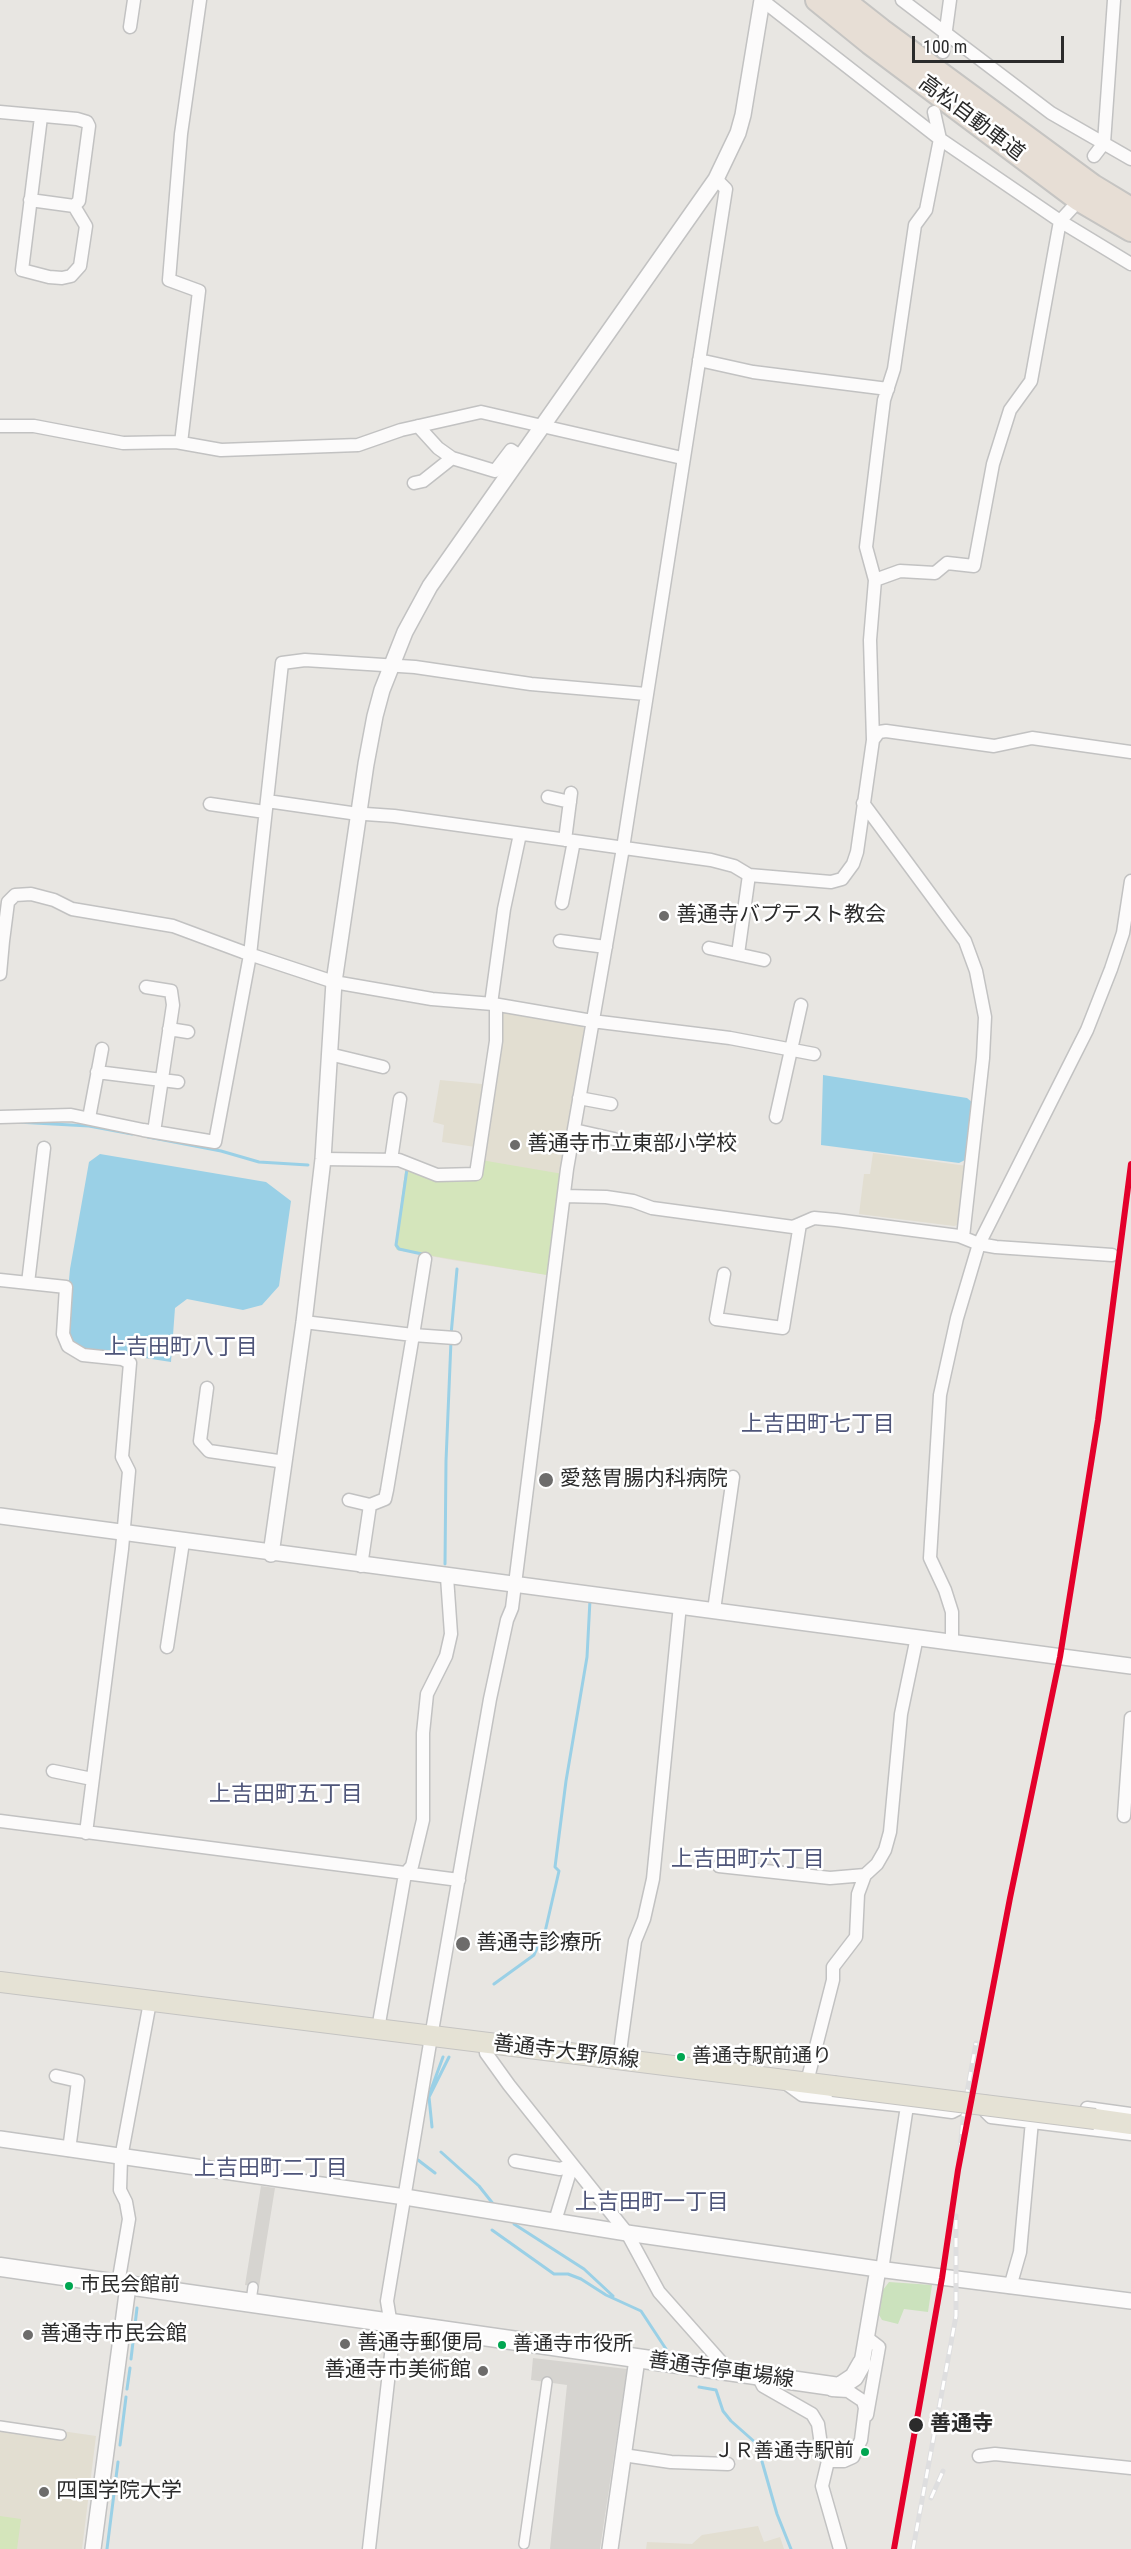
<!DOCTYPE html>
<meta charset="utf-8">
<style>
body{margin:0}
#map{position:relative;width:1131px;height:2549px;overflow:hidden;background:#e8e6e2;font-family:"Roboto Condensed",sans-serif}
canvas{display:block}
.scale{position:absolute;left:912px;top:36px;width:152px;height:27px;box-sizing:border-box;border:3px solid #2b2b2b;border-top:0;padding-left:8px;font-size:18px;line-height:21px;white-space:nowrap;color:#2b2b2b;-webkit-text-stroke:4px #fff;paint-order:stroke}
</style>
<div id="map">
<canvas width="1131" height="2549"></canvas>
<div class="scale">100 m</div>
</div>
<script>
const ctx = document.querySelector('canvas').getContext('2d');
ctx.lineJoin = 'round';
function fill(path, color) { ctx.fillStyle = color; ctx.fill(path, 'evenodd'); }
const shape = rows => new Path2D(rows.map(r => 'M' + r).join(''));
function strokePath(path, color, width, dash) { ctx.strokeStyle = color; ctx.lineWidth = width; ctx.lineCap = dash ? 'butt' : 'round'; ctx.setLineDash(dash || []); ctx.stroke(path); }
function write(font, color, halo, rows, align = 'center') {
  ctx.font = font + ' "Roboto Condensed","Noto Sans JP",sans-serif'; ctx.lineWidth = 5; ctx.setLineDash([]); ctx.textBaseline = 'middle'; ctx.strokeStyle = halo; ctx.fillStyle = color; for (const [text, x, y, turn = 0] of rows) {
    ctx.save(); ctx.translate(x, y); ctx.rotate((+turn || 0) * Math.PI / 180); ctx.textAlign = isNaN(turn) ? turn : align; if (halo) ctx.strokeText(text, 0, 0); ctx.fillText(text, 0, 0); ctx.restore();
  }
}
fill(shape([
 [500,1011,578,1024,587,1030,547,1275,452,1260,397,1250,395,1246,405,1172,479,1178,482,1148,442,1142,444,1125,433,1122,440,1080,492,1085],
 [873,1153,967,1166,961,1224,954,1226,859,1214,864,1174,870,1174],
 [0,2422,96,2436,82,2549,0,2549],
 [758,2526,764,2542,780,2537,784,2549,646,2549,647,2542,692,2544,702,2535]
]), '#e2ded1');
fill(shape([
 [889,2282,932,2285,928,2312,904,2309,898,2324,882,2320,879,2315,883,2290]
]), '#cbe2bd');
fill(shape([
 [481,1160,563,1174,547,1275,397,1250,395,1246,405,1172,408,1167,478,1178],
 [0,2516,21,2519,17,2549,0,2549]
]), '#d4e5bb');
fill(shape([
 [261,2186,275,2188,259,2287,245,2285],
 [533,2358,627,2369,600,2549,550,2549,567,2385,531,2380]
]), '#d6d4d0');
fill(shape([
 [823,1075,967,1098,973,1103,967,1159,959,1163,821,1145],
 [100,1154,266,1182,291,1201,279,1286,262,1305,243,1310,187,1299,175,1308,171,1362,79,1348,68,1342,64,1334,70,1269,89,1162]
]), '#9ad0e6');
strokePath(shape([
 [17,1122,89,1126,132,1134],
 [148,1137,221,1151,259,1162,308,1165],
 [407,1169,396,1245,399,1249,422,1254],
 [451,1335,457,1269],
 [445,1564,446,1461,451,1341],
 [494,1984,534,1955,538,1946,547,1941,545,1932,559,1871,555,1867,566,1781,587,1657,590,1600],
 [429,2095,443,2057],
 [432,2127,429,2097,449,2057],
 [441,2152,479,2186,494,2205],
 [418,2160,435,2173],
 [514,2224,584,2269,613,2296],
 [492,2230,554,2274,568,2274,581,2279,606,2295,641,2311,666,2349],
 [131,2359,137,2308],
 [699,2387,716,2390,723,2411,731,2421,757,2444,777,2514,791,2549],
 [127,2389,130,2368],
 [120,2445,126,2397],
 [107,2549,118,2462]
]), '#9ad0e6', 3);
const pedestrian = shape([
 [252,2294,253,2287],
 [0,2426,61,2435],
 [524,2544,547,2382]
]);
const minor = shape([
 [762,0,940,139,1060,221,1131,264],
 [902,0,1051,113,1131,159],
 [130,27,134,0],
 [943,52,950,0],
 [0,112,77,119,87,122,89,126,79,201,74,206,86,226,80,266,71,276,62,278,49,277,22,270,41,117],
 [1094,156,1104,143,1114,0],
 [30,200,74,206],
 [699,360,753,372,888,389],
 [0,426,34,426,123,443,176,442,221,450,358,445,401,430,481,412,682,458],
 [418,426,438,448,452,458,495,471,511,450,520,456],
 [181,443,199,291,169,280,181,134,200,0],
 [414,483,423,481,452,458],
 [875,580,900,571,935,573,947,563,974,566,993,464,1010,410,1031,381,1060,221,1072,208],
 [873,740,879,732,886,731,994,746,1032,738,1131,752],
 [548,797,570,802],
 [267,801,351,813,394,816,711,860,734,866,749,875,831,882,842,879,853,864,857,852,873,740,870,640,875,580,866,547,878,448,884,400,894,369,915,225,926,210,940,139,934,112],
 [863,803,965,941,976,971,985,1017,983,1058,963,1237],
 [210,804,265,812],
 [565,840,571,793],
 [562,903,574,841],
 [0,940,3,941,8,902,15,895,31,894,54,900,72,909,173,926,243,952,334,982,432,999,493,1004,592,1021,730,1038,814,1054],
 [560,941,606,947],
 [709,948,764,960],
 [738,954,749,875],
 [0,974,3,941],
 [146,987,171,991,173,1005,154,1132],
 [491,1004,504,909,520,834],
 [169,1029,188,1032],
 [329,1054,383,1067],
 [97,1072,178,1082],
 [579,1098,611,1104],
 [0,1117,71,1115,143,1130,215,1142,250,955,282,663,305,660,415,667,531,684,646,694],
 [776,1117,801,1005],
 [89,1118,102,1049],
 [574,1130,614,1139],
 [323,1159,399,1160,437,1175,476,1174,496,1041,496,1005],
 [391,1160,400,1099],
 [564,1196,606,1197,633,1201,652,1208,793,1227,814,1218,836,1220,959,1236,979,1244,996,1247,1112,1255],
 [425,1259,413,1335,455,1338],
 [724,1274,716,1319,783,1328,800,1224],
 [0,1280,66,1287,63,1334,68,1346,83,1355,122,1359,130,1363,122,1457,129,1471,122,1549,86,1833],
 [28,1283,44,1148],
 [304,1322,413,1335,387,1490,385,1499,370,1505,361,1566],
 [207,1388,200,1441,209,1451,285,1462],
 [349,1500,370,1505],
 [714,1610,733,1477],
 [952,1642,952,1612,945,1590,930,1558,940,1395,957,1318,979,1244,1087,1030,1111,969,1123,933,1131,881],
 [167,1647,183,1542],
 [53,1771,92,1779],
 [1124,1816,1131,1718],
 [0,1821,459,1880],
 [719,1866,830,1878,865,1875],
 [378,2029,405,1874,412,1866,423,1820,423,1733,427,1694,446,1656,451,1634,447,1577],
 [485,2043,486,2053,509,2085,627,2233,659,2292,730,2372],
 [619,2059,635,1941,644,1919,653,1879,680,1605],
 [809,2074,833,1980,833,1967,856,1937,858,1894,865,1875,877,1864,885,1850,890,1832,901,1714,917,1637],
 [56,2076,78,2081,69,2150],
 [784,2082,802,2095,907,2106,882,2270],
 [986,2102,986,2112,991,2117,1131,2134],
 [907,2106,952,2112,958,2109,959,2099],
 [1087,2108,1131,2114],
 [515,2161,560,2169,572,2165],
 [555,2221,572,2165],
 [118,2284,129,2219,126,2202,120,2190,121,2158,150,2002],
 [1010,2287,1020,2252,1032,2121],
 [866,2337,879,2347,867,2415],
 [758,2376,763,2386,812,2414,818,2424,822,2452,828,2461,844,2461,853,2457,861,2440,865,2408,863,2401,848,2391,832,2390],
 [623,2455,671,2462,728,2464],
 [979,2456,995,2454,1131,2468],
 [828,2461,822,2486,840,2549],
 [369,2549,393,2337,387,2301,431,2037,490,1699,507,1620,512,1608,567,1169,623,848,726,189,716,179]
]);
const tertiary = shape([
 [0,1516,1131,1666],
 [271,1554,304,1322,323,1159,334,982,366,764,375,716,382,690,405,632,430,586,716,179,738,133,743,115,762,0],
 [0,2139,405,2197,627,2233,878,2269,1131,2301],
 [862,2363,878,2269],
 [93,2549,128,2286],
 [610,2549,637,2359]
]);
const secondary = shape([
 [0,2267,839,2387,854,2377,862,2363]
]);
const primary = shape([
 [0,1982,833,2086],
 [1095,2119,1131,2124]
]);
const motorway = shape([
 [817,0,870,43,1078,199,1131,230],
 [843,0,881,30,1093,186,1131,209]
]);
strokePath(pedestrian, '#c2c2c2', 12);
strokePath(minor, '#c2c2c2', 15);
strokePath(tertiary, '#c2c2c2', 18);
strokePath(secondary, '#c2c2c2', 21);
strokePath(primary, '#c5c4c2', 22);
strokePath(motorway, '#c5c4c2', 26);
strokePath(pedestrian, '#fcfbfb', 9);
strokePath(minor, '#fcfbfb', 12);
strokePath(tertiary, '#fcfbfb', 15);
strokePath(secondary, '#fcfbfb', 18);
strokePath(primary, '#e5e2d5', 20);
strokePath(motorway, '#e7ded5', 22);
const rail = shape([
 [958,2170,964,2109,976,2043],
 [931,2498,943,2471],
 [913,2549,956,2316,956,2216]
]);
strokePath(rail, '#dededf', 5);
strokePath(rail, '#fff', 3, [9]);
const primaryBridge = shape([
 [833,2086,1095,2119]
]);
strokePath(primaryBridge, '#c5c4c2', 22, []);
strokePath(primaryBridge, '#e5e2d5', 20);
strokePath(shape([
 [894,2549,942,2278,958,2170,1010,1898,1060,1657,1098,1420,1131,1164]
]), '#e4002b', 6);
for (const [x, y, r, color] of [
 [664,916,6,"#6d6c6b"],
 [515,1145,6,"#6d6c6b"],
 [546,1480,8,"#6d6c6b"],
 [463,1944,8,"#6d6c6b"],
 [681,2057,5,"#00a651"],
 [69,2286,5,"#00a651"],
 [28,2335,6,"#6d6c6b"],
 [345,2344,6,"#6d6c6b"],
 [502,2345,5,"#00a651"],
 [483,2371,6,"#6d6c6b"],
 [916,2425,8,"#2b2b2b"],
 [865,2452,5,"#00a651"],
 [44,2492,6,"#6d6c6b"]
]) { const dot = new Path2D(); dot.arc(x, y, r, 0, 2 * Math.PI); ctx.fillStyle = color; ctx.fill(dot); strokePath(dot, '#fff', 2); }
write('20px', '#2b2b2b', '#fff', [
 ["善通寺駅前通り",692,2057],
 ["市民会館前",80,2286],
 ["善通寺市役所",513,2345],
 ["ＪＲ善通寺駅前",854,2452,"right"]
], 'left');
write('21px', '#2b2b2b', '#fff', [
 ["高松自動車道",971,119,37],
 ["善通寺大野原線",566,2053,7],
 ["善通寺停車場線",721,2371,8]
]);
write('21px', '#2b2b2b', '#fff', [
 ["善通寺バプテスト教会",676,916],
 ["善通寺市立東部小学校",527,1145],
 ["愛慈胃腸内科病院",560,1480],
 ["善通寺診療所",476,1944],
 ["善通寺市民会館",40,2335],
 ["善通寺郵便局",357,2344],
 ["善通寺市美術館",471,2371,"right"],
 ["四国学院大学",56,2492]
], 'left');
write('bold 21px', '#2b2b2b', '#fff', [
 ["善通寺",930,2425]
], 'left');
write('22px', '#4e5579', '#fff', [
 ["上吉田町八丁目",181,1348],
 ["上吉田町七丁目",818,1425],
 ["上吉田町五丁目",286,1795],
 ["上吉田町六丁目",748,1860],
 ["上吉田町二丁目",271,2169],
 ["上吉田町一丁目",652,2203]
]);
</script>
